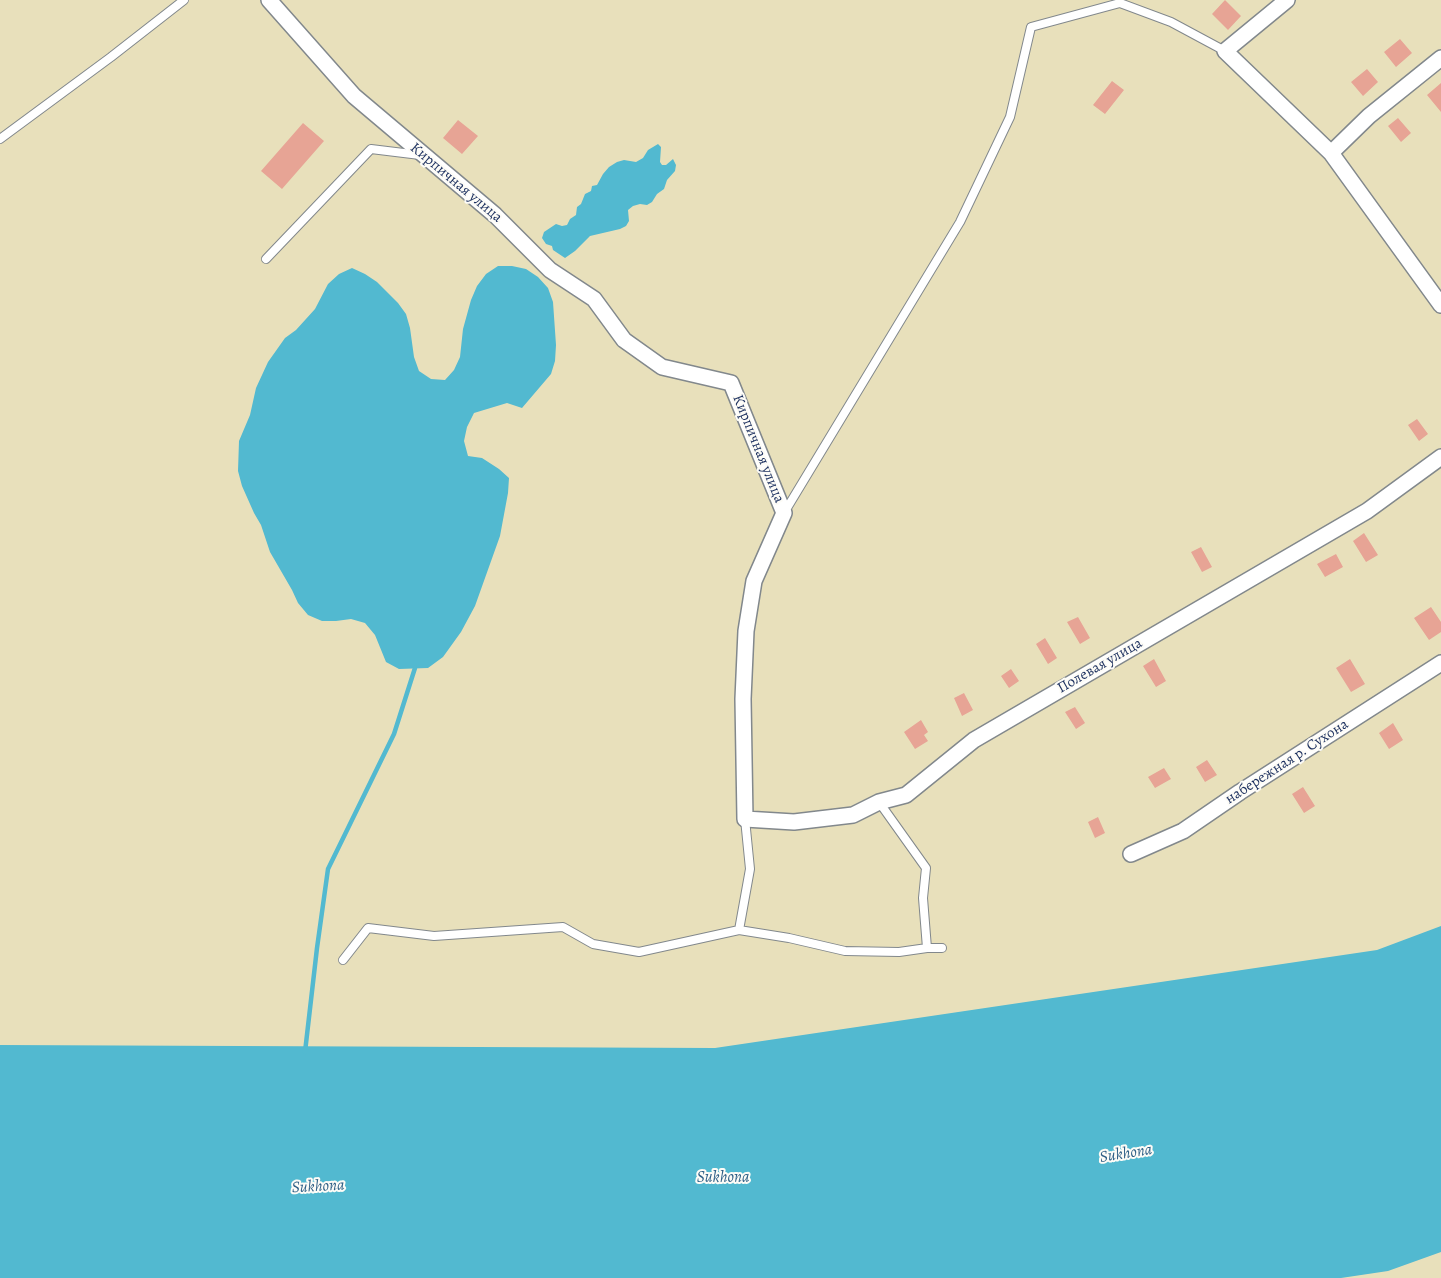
<!DOCTYPE html>
<meta charset="utf-8">
<style>
body{margin:0}
canvas{display:block;background:#e8e0bb}
</style>
<canvas width="1441" height="1278"></canvas>
<script>
const ctx = document.querySelector('canvas').getContext('2d');
ctx.lineJoin = 'round';
function fill(path, color) { ctx.fillStyle = color; ctx.fill(path, 'evenodd'); }
const shape = rows => new Path2D(rows.map(r => 'M' + r).join(''));
function strokePath(path, color, width, dash) { ctx.strokeStyle = color; ctx.lineWidth = width; ctx.lineCap = dash ? 'butt' : 'round'; ctx.setLineDash(dash || []); ctx.stroke(path); }
function write(font, color, halo, rows, align = 'center') {
  ctx.font = font + ' Alegreya,serif'; ctx.lineWidth = 4; ctx.setLineDash([]); ctx.textBaseline = 'middle'; ctx.strokeStyle = halo; ctx.fillStyle = color; for (const [text, x, y, turn = 0] of rows) {
    ctx.save(); ctx.translate(x, y); ctx.rotate((+turn || 0) * Math.PI / 180); ctx.textAlign = isNaN(turn) ? turn : align; if (halo) ctx.strokeText(text, 0, 0); ctx.fillText(text, 0, 0); ctx.restore();
  }
}
fill(shape([
 [658,144,661,147,660,162,662,165,666,165,673,159,676,165,675,171,667,180,664,189,657,194,652,202,647,205,640,204,633,206,628,210,629,221,626,226,620,229,590,236,575,251,565,258,553,250,552,246,546,244,542,238,544,232,556,224,562,226,567,225,570,219,576,215,577,207,581,204,585,194,591,191,592,186,597,185,603,174,609,167,617,162,624,160,636,162,643,158,648,150],
 [498,266,512,266,526,269,538,277,548,288,553,302,556,345,555,361,551,374,522,408,507,403,474,413,467,427,464,441,468,456,482,458,499,469,509,478,508,493,500,536,475,606,461,632,443,657,428,668,399,669,386,662,375,635,365,623,351,619,336,621,322,621,308,615,298,603,292,590,270,552,261,525,254,513,242,486,238,471,239,441,250,415,256,388,268,362,285,338,296,330,315,309,328,284,339,274,352,268,365,274,377,282,398,303,406,314,410,328,414,357,419,371,431,379,445,380,454,370,460,357,463,329,471,300,477,286,486,274],
 [1441,926,1441,1252,1388,1271,1341,1278,0,1278,0,1045,715,1048,1377,950]
]), '#52b9d0');
strokePath(shape([
 [305,1052,317,948,328,869,394,734,415,668]
]), '#52b9d0', 4.5);
fill(shape([
 [1225,0,1241,16,1228,30,1212,14],
 [1400,39,1412,53,1396,67,1384,52],
 [1367,69,1378,82,1363,96,1351,82],
 [1112,81,1124,90,1105,114,1093,105],
 [1441,83,1441,112,1427,95],
 [1398,118,1411,133,1401,142,1388,126],
 [458,120,478,136,462,154,443,138],
 [303,123,324,141,282,189,261,171],
 [1417,419,1428,434,1419,441,1408,425],
 [1364,533,1378,555,1366,562,1353,541],
 [1201,547,1212,567,1202,572,1191,552],
 [1336,554,1343,567,1325,577,1317,564],
 [1431,607,1441,622,1441,632,1429,640,1414,618],
 [1078,617,1090,638,1080,644,1067,622],
 [1045,638,1057,658,1048,664,1036,644],
 [1154,659,1166,681,1156,687,1143,666],
 [1350,659,1365,684,1351,692,1336,668],
 [1011,669,1019,681,1009,688,1001,676],
 [964,693,973,710,962,716,954,698],
 [1075,707,1085,723,1076,729,1065,712],
 [921,720,928,732,924,735,928,741,915,749,904,732],
 [1393,723,1403,740,1389,749,1379,733],
 [1207,760,1217,775,1205,782,1196,767],
 [1164,768,1171,779,1155,788,1148,777],
 [1303,787,1315,806,1304,813,1292,794],
 [1098,817,1105,833,1095,838,1088,822]
]), '#e7a495');
const service = shape([
 [0,139,111,57,184,0],
 [266,259,371,149,420,155],
 [784,513,960,222,1010,117,1031,27,1120,3,1171,22,1225,51],
 [879,802,926,868,923,898,927,948],
 [739,930,789,938,845,951,899,952,927,948,942,948],
 [343,960,368,928,434,936,563,927,593,944,639,952,739,930,750,869,745,819]
]);
const minor = shape([
 [269,0,354,96,495,215,550,270,594,299,624,340,662,367,731,383,784,513,754,581,746,631,743,699,745,819,794,822,853,815,879,802,906,795,974,740,1367,511,1441,457],
 [1287,0,1225,51,1331,153,1441,305],
 [1331,153,1369,116,1441,58],
 [1131,854,1183,831,1240,792,1441,663]
]);
strokePath(service, '#82888c', 10);
strokePath(minor, '#82888c', 18);
strokePath(service, '#fff', 8);
strokePath(minor, '#fff', 15);
write('15px', '#1b2f5e', '#fdfcf7', [
 ["Кирпичная улица",456,183,40],
 ["Кирпичная улица",758,449,68],
 ["Полевая улица",1100,666,-30],
 ["набережная р. Сухона",1287,762,-33]
]);
write('italic 16px', '#2e5f86', '#fdfcf7', [
 ["Sukhona",1126,1154,-9],
 ["Sukhona",723,1178],
 ["Sukhona",318,1187,-3]
]);
</script>
